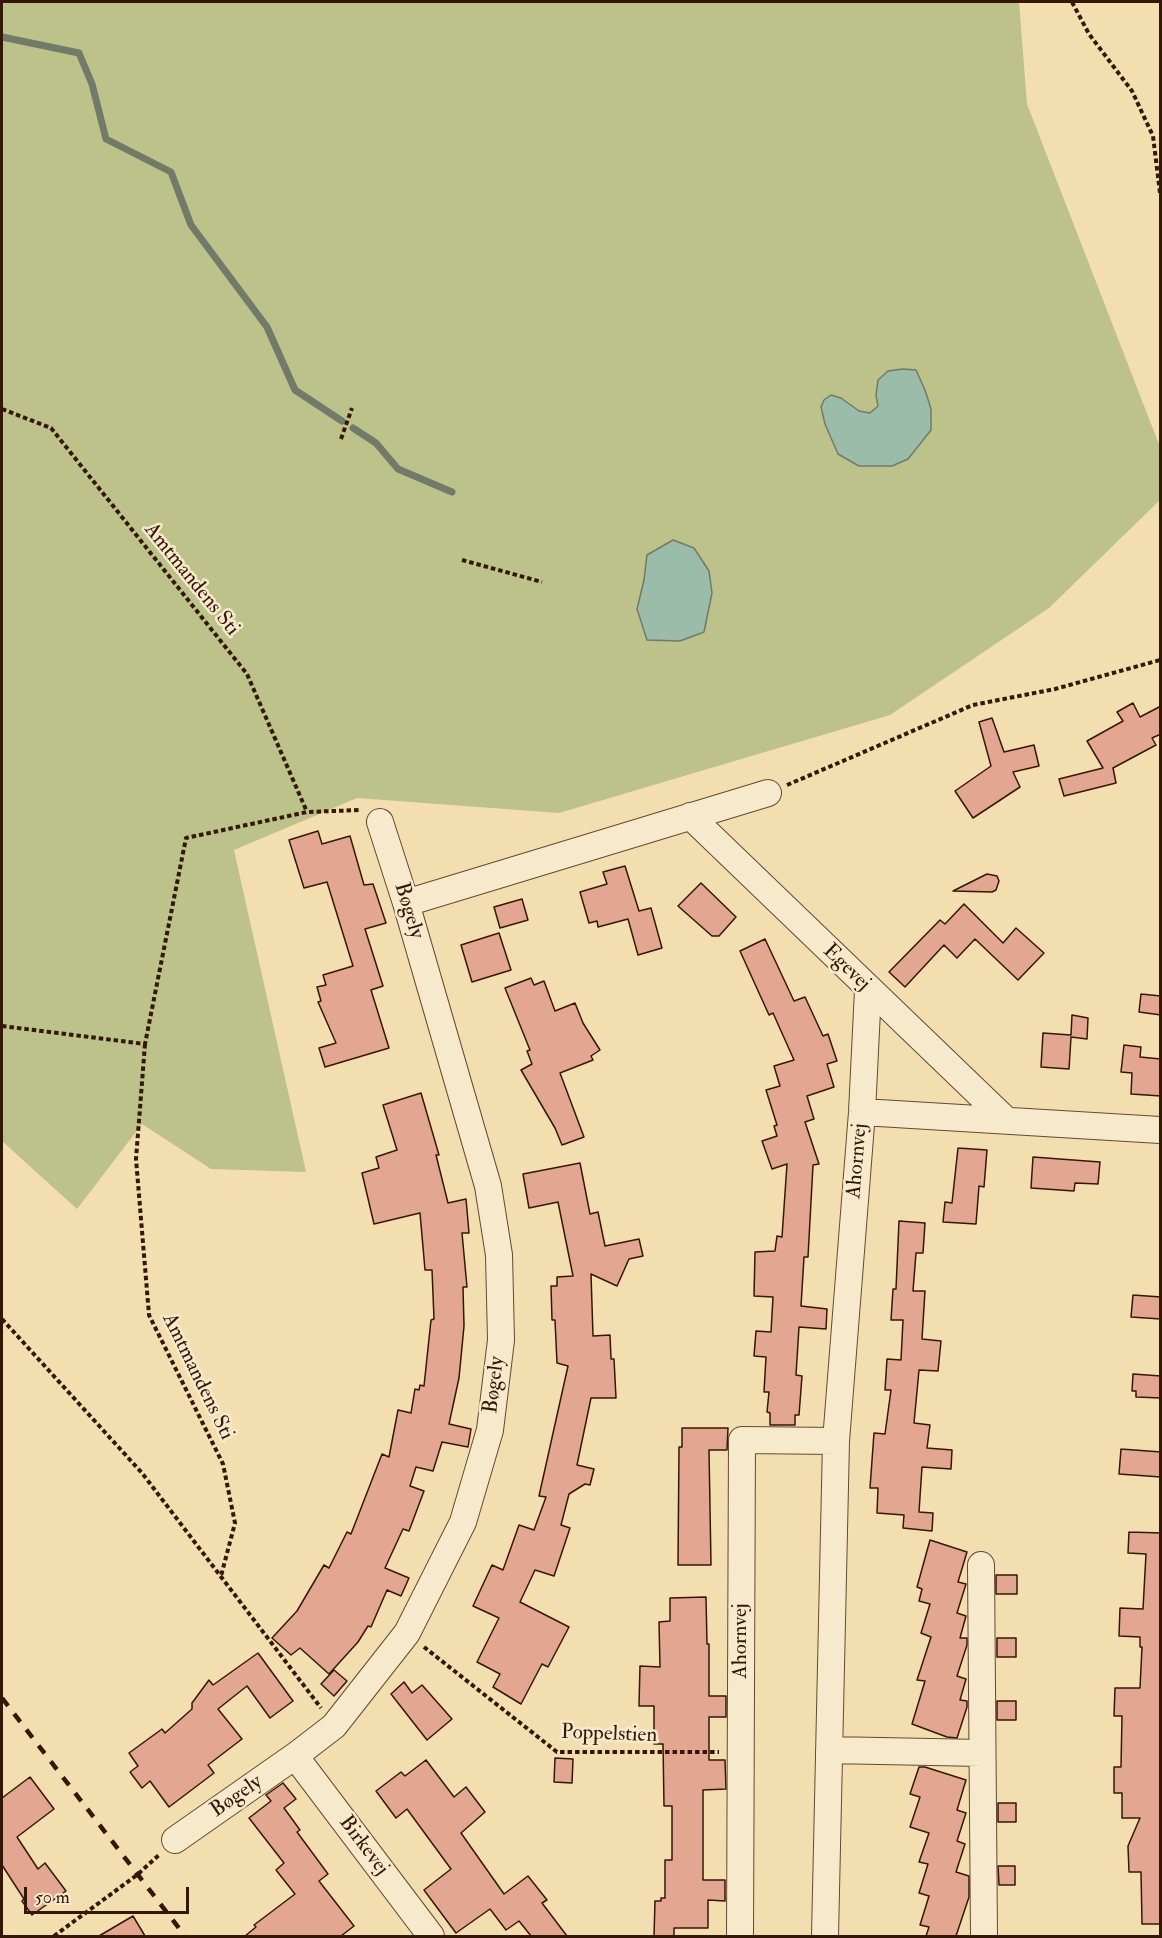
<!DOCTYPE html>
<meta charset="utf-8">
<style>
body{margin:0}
#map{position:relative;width:1162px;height:1938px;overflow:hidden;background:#f3deb0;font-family:"IM FELL Double Pica",serif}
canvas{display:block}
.frame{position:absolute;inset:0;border:3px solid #351708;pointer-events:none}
.scale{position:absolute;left:24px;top:1887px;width:165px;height:27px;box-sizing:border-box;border:3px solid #351708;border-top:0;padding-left:8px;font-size:18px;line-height:21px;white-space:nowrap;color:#351708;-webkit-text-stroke:4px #f7eacc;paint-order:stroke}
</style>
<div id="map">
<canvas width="1162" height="1938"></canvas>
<div class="frame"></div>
<div class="scale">50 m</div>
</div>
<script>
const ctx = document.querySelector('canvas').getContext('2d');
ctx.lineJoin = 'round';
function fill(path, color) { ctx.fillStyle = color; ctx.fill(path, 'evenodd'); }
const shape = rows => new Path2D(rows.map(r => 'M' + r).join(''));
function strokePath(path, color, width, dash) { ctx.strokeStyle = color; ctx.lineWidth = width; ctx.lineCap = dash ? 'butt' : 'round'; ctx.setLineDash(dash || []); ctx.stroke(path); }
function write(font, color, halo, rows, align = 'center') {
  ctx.font = font + ' "IM FELL Double Pica",serif'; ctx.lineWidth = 5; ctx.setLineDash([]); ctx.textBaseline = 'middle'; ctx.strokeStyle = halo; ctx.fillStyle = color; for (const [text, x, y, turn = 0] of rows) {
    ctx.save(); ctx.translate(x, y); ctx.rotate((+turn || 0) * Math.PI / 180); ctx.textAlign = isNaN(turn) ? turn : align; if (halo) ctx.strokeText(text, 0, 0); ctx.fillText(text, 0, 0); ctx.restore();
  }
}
fill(shape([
 [2,2,1019,2,1027,104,1160,447,1160,500,1049,608,890,715,559,813,357,798,234,850,306,1172,211,1169,142,1124,77,1209,2,1141]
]), '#bdc18a');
const water = shape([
 [903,369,916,370,925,390,931,409,931,430,908,459,892,466,859,466,838,454,825,424,821,407,824,400,831,395,841,398,859,411,870,413,878,406,876,395,878,380,888,371,903,369],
 [673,540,694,548,709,571,712,593,704,632,680,641,647,640,637,609,644,580,647,555,673,540]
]);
fill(water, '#9bbca9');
strokePath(water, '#727a69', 1.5);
strokePath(shape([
 [2,37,79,53,92,84,106,139,171,172,191,225,267,327,295,390,342,421],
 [353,428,376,443,398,469,452,492]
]), '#727a69', 7);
const building = shape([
 [1133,703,1140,717,1161,706,1161,734,1152,738,1156,745,1113,768,1116,783,1064,796,1059,779,1103,768,1087,741,1123,721,1117,712,1133,703],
 [992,718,1004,752,1034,745,1039,766,1013,772,1020,787,973,818,955,791,991,766,979,722,992,718],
 [318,831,322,844,350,836,364,885,373,884,386,923,365,929,383,986,371,990,389,1048,325,1067,319,1048,336,1043,318,1002,321,1001,317,987,326,985,323,975,353,966,327,882,304,888,289,840,318,831],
 [625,866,639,911,651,908,662,948,638,955,628,919,598,927,597,921,589,923,580,892,607,884,603,872,625,866],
 [987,874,997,876,999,881,996,890,992,892,953,891,987,874],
 [701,883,736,917,719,936,712,936,678,906,701,883],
 [522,899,528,920,500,928,494,907,522,899],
 [964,904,1003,943,1016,928,1044,953,1018,980,975,939,957,958,944,945,905,987,889,972,940,920,945,924,964,904],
 [499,933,511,970,472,982,461,945,499,933],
 [765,939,794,1001,805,997,823,1036,828,1034,837,1061,827,1064,834,1087,807,1096,814,1119,805,1122,819,1164,813,1165,808,1257,804,1257,801,1306,827,1309,826,1329,799,1327,796,1375,802,1376,799,1415,795,1415,795,1425,770,1425,770,1413,767,1412,769,1392,764,1392,766,1357,754,1356,756,1331,771,1332,773,1297,754,1296,755,1252,775,1251,777,1236,782,1237,787,1164,772,1169,762,1141,777,1136,774,1126,777,1125,766,1090,780,1086,774,1066,794,1060,773,1013,769,1015,740,951,765,939],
 [531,978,534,985,544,981,555,1011,575,1003,583,1023,600,1050,591,1056,593,1060,560,1073,584,1137,562,1145,555,1128,521,1070,532,1064,527,1051,530,1050,505,988,531,978],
 [1141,994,1161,996,1161,1015,1139,1012,1141,994],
 [1072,1015,1088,1018,1087,1039,1071,1037,1069,1069,1041,1067,1043,1033,1071,1035,1072,1015],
 [1124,1045,1141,1047,1140,1057,1161,1059,1161,1096,1131,1094,1132,1073,1121,1072,1124,1045],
 [421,1093,439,1155,436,1155,448,1203,466,1199,469,1233,462,1233,467,1287,463,1287,464,1326,459,1378,449,1424,471,1429,468,1447,442,1442,433,1471,416,1467,410,1486,424,1491,409,1531,403,1529,385,1568,409,1578,401,1596,387,1590,371,1627,368,1626,358,1642,329,1674,300,1648,291,1655,272,1638,297,1611,324,1565,329,1568,347,1532,351,1534,382,1454,389,1457,398,1410,411,1413,415,1389,419,1390,420,1385,424,1386,431,1320,434,1319,432,1270,425,1270,420,1213,374,1224,362,1173,379,1168,376,1157,397,1150,383,1105,421,1093],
 [958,1148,987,1150,984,1187,979,1186,976,1224,943,1222,945,1202,952,1203,958,1148],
 [1033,1157,1100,1162,1098,1184,1075,1183,1074,1191,1031,1188,1033,1157],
 [580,1163,590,1214,598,1212,605,1246,639,1239,643,1256,629,1259,617,1286,591,1274,593,1336,610,1335,611,1359,614,1359,616,1398,591,1398,577,1465,594,1469,590,1485,585,1484,569,1494,561,1525,570,1528,554,1576,535,1570,520,1602,569,1627,548,1667,542,1664,521,1704,493,1687,500,1674,477,1662,499,1618,473,1606,492,1565,503,1570,519,1525,534,1530,546,1497,539,1496,568,1366,557,1363,555,1320,552,1320,551,1286,557,1286,557,1277,573,1276,558,1202,529,1208,523,1174,580,1163],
 [899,1221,925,1223,923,1253,916,1253,913,1291,925,1291,922,1339,941,1341,938,1371,919,1370,914,1423,930,1425,927,1448,952,1450,951,1469,922,1467,919,1512,933,1513,932,1531,903,1528,904,1515,877,1513,878,1488,870,1488,874,1433,885,1434,891,1390,885,1390,887,1359,901,1360,903,1320,891,1320,893,1289,896,1289,899,1221],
 [1133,1295,1161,1297,1161,1319,1131,1317,1133,1295],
 [1133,1374,1161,1376,1161,1398,1136,1397,1136,1391,1132,1391,1133,1374],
 [682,1428,728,1428,727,1450,709,1450,711,1565,678,1565,679,1447,682,1447,682,1428],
 [1121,1449,1161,1452,1161,1477,1119,1474,1121,1449],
 [1129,1532,1161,1533,1161,1924,1142,1924,1141,1872,1129,1872,1128,1846,1140,1818,1122,1818,1122,1793,1114,1793,1114,1767,1121,1767,1122,1716,1114,1716,1115,1688,1140,1688,1142,1647,1140,1647,1140,1637,1119,1636,1120,1608,1143,1609,1146,1554,1128,1553,1129,1532],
 [930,1540,967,1552,958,1582,966,1584,957,1613,966,1616,960,1638,967,1638,967,1645,957,1676,966,1679,960,1700,967,1701,967,1707,957,1738,947,1737,912,1724,925,1681,917,1680,931,1637,921,1633,930,1604,919,1601,922,1589,917,1587,930,1540],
 [996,1575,1017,1575,1017,1594,996,1594,996,1575],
 [706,1597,707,1644,709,1644,709,1696,726,1696,726,1717,709,1717,709,1760,725,1760,726,1789,703,1790,703,1880,725,1880,725,1901,708,1900,708,1928,674,1928,674,1936,654,1936,655,1901,661,1901,661,1898,665,1898,665,1860,672,1860,672,1806,664,1806,663,1744,654,1744,654,1706,639,1706,640,1666,660,1667,659,1622,670,1621,670,1598,706,1597],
 [997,1638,1016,1638,1016,1657,997,1657,997,1638],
 [258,1653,293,1701,270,1718,247,1686,218,1709,242,1739,208,1765,214,1773,169,1807,150,1781,142,1788,130,1772,138,1766,129,1753,162,1729,165,1733,192,1709,192,1703,209,1680,213,1685,258,1653],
 [334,1670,347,1681,334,1696,321,1684,334,1670],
 [404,1682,412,1693,422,1685,452,1719,427,1740,391,1694,404,1682],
 [997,1701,1016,1701,1016,1720,997,1720,997,1701],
 [555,1758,573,1759,572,1783,554,1782,555,1758],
 [426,1760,454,1797,466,1787,485,1812,461,1833,504,1894,528,1876,547,1900,542,1903,567,1936,531,1936,519,1921,506,1930,490,1909,456,1933,424,1890,451,1869,407,1809,396,1818,376,1791,401,1772,405,1776,426,1760],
 [919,1767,925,1767,966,1780,957,1810,966,1813,957,1841,965,1844,956,1872,969,1876,969,1897,956,1936,926,1936,929,1927,920,1925,929,1896,919,1893,928,1864,919,1862,929,1833,910,1827,920,1797,910,1794,919,1767],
 [30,1777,54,1809,17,1837,38,1869,45,1863,66,1891,32,1915,22,1901,24,1899,2,1865,2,1798,30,1777],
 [283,1783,296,1799,284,1808,300,1830,297,1832,328,1874,319,1881,354,1926,341,1936,245,1936,256,1927,254,1925,295,1894,276,1870,284,1863,249,1818,271,1801,266,1795,283,1783],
 [998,1803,1016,1803,1016,1822,998,1822,998,1803],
 [998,1866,1015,1866,1015,1885,999,1885,998,1866],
 [133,1916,145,1936,99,1936,133,1916]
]);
fill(building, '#e3a691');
strokePath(building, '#351708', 1.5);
const street = shape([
 [690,816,1005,1119],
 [406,903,768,793],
 [862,1112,1160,1130],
 [981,1565,984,1936],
 [829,1750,982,1753],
 [295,1756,431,1936],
 [175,1840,295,1756,334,1726,407,1633,463,1522,490,1430,501,1340,499,1255,488,1186,406,903,380,822],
 [740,1936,742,1440,836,1441],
 [825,1936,836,1441,862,1112,868,990]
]);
strokePath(street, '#644932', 28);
strokePath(shape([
 [1072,2,1089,34,1132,91,1153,136,1160,193],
 [2,409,51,428,247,674,307,812],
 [341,439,352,408],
 [462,560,542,582],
 [787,785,973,705,1055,689,1160,660],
 [2,1026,145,1044,186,838,307,812,361,810],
 [145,1044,136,1159,149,1315,223,1464,235,1523,221,1576],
 [2,1319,142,1473,321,1708],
 [424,1647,557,1752,719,1752],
 [54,1936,137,1875,160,1854]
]), '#351708', 4, [4.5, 3]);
strokePath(street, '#f7eacc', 26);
strokePath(shape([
 [2,1698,185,1936]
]), '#351708', 4.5, [10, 10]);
write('21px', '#351708', '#f7eacc', [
 ["Amtmandens Sti",191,580,51],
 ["Bøgely",408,911,73],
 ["Egevej",846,968,44],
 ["Ahornvej",858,1161,-85],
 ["Amtmandens Sti",197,1377,64],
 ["Bøgely",495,1385,-83],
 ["Ahornvej",741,1641,-90],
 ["Poppelstien",609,1735,2],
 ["Bøgely",237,1797,-35],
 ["Birkevej",363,1846,53]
]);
</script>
